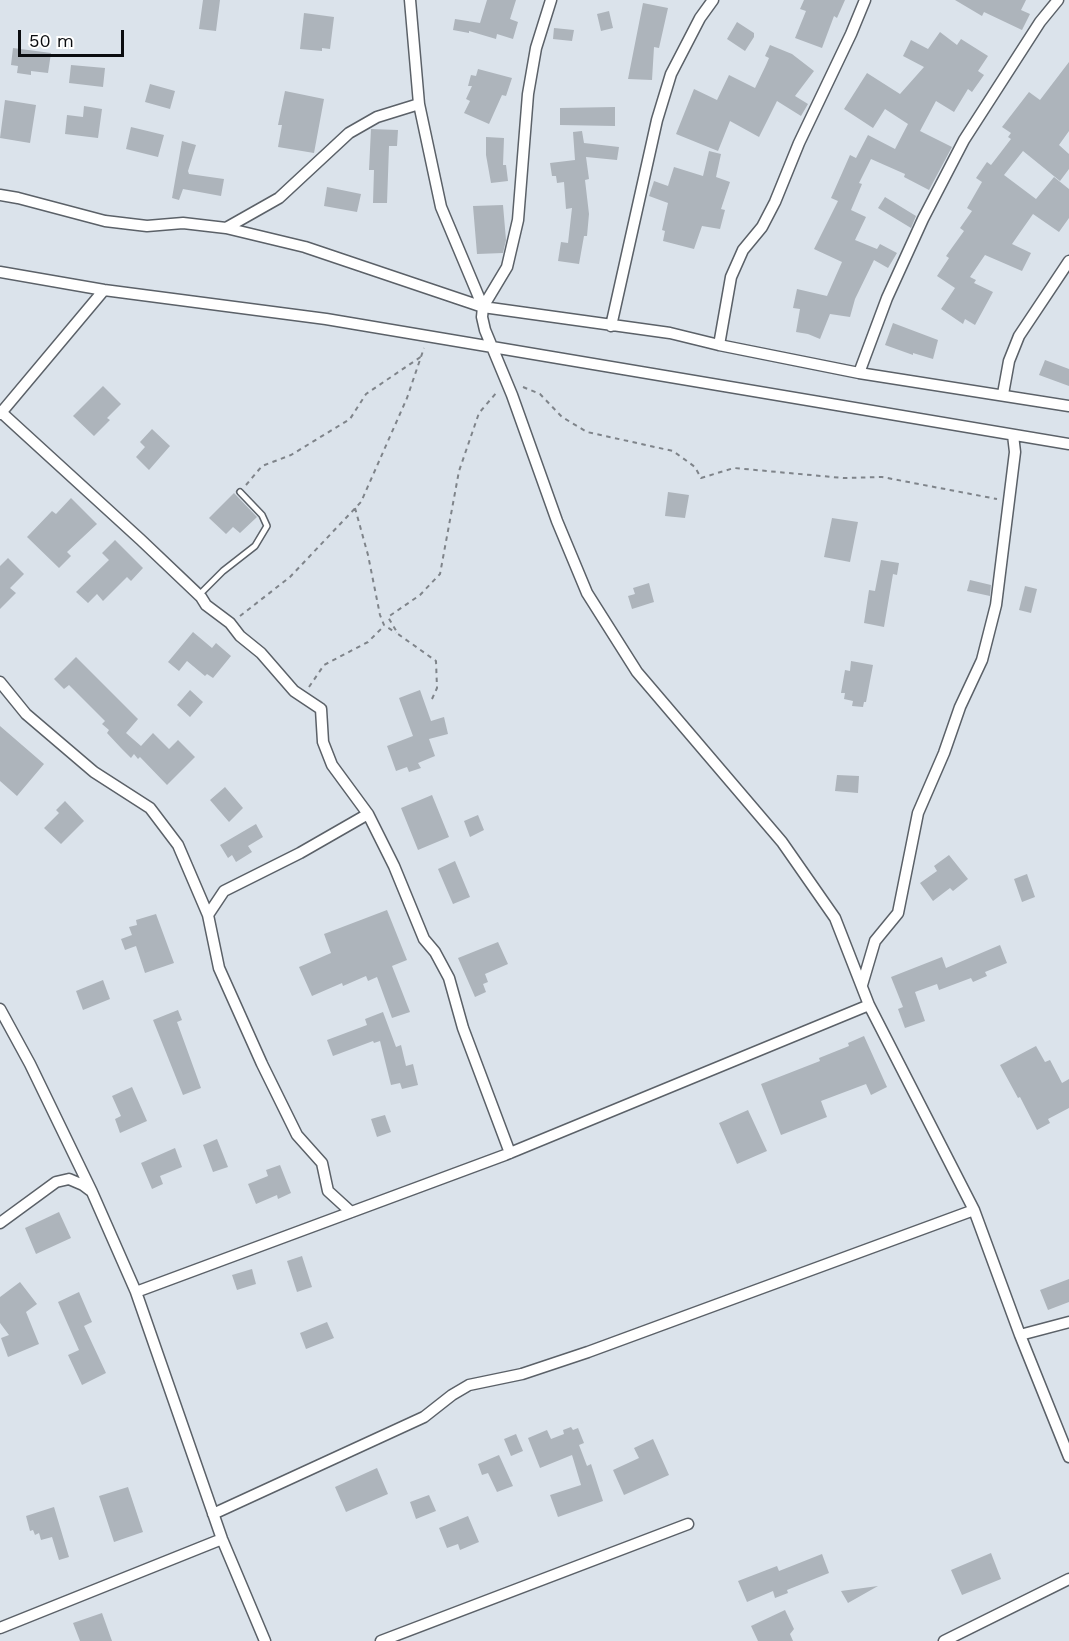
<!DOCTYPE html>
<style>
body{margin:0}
#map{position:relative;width:1069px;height:1641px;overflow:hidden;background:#dbe3eb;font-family:"Work Sans",sans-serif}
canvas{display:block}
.scale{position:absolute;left:18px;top:30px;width:106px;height:27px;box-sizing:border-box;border:3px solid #0b0d10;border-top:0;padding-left:8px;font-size:18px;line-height:21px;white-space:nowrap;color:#0b0d10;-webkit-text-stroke:4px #fff;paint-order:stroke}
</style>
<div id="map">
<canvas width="1069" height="1641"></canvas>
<div class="scale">50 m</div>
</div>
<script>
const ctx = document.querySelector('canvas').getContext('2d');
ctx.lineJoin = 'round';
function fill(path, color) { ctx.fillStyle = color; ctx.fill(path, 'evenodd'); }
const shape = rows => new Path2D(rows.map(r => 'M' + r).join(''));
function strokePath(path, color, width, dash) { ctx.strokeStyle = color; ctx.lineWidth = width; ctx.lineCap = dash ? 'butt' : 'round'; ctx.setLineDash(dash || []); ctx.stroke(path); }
fill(shape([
 [203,0,220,0,216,31,199,29],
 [487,0,516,0,510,19,518,22,513,39,497,34,496,39,469,31,469,33,453,30,455,19,480,23],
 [804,0,845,0,837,18,834,16,822,48,795,38,806,11,800,9],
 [955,0,1026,0,1021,10,1030,14,1022,30,984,12,982,16],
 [643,3,668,8,659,48,654,47,652,80,628,79],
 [609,11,613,28,601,31,597,14],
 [304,13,334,17,330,49,322,48,322,51,300,49],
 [737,22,754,33,754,37,745,51,727,39],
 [554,28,574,30,572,41,553,39],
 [940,32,957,45,961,39,988,56,978,71,984,75,972,92,968,89,954,112,936,101,920,131,952,147,929,190,904,177,905,174,871,159,859,183,862,184,851,210,866,217,855,240,877,249,880,244,897,253,888,268,874,260,855,299,850,317,830,314,820,339,808,334,796,332,800,309,793,308,797,289,827,296,842,262,814,249,838,201,831,198,850,155,856,158,868,135,895,149,908,124,885,109,873,128,844,109,867,73,900,94,924,67,903,56,911,40,928,49],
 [770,45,792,54,814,71,795,96,808,104,801,116,777,101,759,137,730,121,718,151,676,134,694,89,717,100,729,75,755,88,766,65,769,58,765,56],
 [13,48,51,53,48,73,31,71,31,75,17,73,18,66,11,65],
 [1069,62,1069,131,1059,145,1069,154,1069,169,1060,181,1023,151,1004,175,1036,199,1054,177,1069,189,1069,218,1059,232,1033,214,1012,244,1031,253,1022,271,985,255,970,277,976,280,974,283,993,292,975,325,965,319,963,324,941,309,955,288,937,276,949,258,946,256,964,231,960,228,972,211,967,208,982,182,976,178,987,162,991,165,1011,139,1008,137,1011,133,1002,127,1029,92,1040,100],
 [71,65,105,68,103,87,69,83],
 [478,69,512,78,506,96,502,95,489,124,464,113,470,101,466,99,472,86,468,86,471,75,476,76],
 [150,84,175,91,170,109,145,102],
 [285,91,324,99,314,153,278,147,282,125,278,125],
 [5,100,36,105,30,143,0,138],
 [84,106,102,109,98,138,65,134,67,115,83,117],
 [615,107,615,126,560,125,560,108],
 [131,127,164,135,158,157,126,149],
 [371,129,398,130,397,146,389,146,387,203,373,203,374,170,369,170],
 [582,131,584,143,619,147,617,160,586,157,589,179,585,180,589,214,587,236,584,236,579,264,558,261,561,242,568,243,572,208,566,209,564,182,557,183,556,176,552,176,550,163,575,160,573,132],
 [486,137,504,138,503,165,506,165,508,181,491,183,486,155],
 [182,141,196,145,188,171,189,174,224,179,221,196,183,189,179,200,172,198],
 [709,151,721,154,716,177,730,182,721,209,725,210,720,229,702,226,694,249,663,241,665,231,662,230,668,203,649,196,654,181,668,186,674,167,703,176],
 [327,187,361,194,357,212,324,206],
 [885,197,916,216,911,228,878,208],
 [503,205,506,240,503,253,477,254,473,206],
 [893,323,938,340,933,359,913,353,913,355,885,345],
 [1045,360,1069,369,1069,386,1039,375],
 [103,386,121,404,107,418,110,420,94,436,73,416],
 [152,429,170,446,149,470,136,457,145,447,140,442],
 [668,492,689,495,685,518,665,516],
 [234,493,257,517,240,533,233,527,226,534,209,518],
 [71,498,97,524,67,552,71,556,59,568,27,537,52,511,56,514],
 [832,518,858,522,850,562,824,557],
 [115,540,143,568,131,581,127,577,103,601,97,594,88,603,76,592,109,560,102,553],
 [8,558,24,574,10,588,16,593,0,609,0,566],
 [881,560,899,563,897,575,893,574,884,627,864,623,869,590,875,591],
 [970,580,991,585,990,596,967,591],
 [649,583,654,602,632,609,628,596,635,594,633,588],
 [1025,586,1037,589,1031,613,1019,610],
 [193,632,212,648,216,643,231,656,213,678,207,674,205,676,187,661,179,671,168,662],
 [76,657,138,719,126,733,141,746,153,733,169,749,178,740,195,757,167,785,140,757,138,759,134,754,131,758,121,748,107,733,109,730,102,724,105,721,69,685,64,689,54,679],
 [851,661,873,665,866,702,864,702,863,707,852,706,853,701,844,699,845,693,841,693,845,670,850,671],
 [190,690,203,702,190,717,177,705],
 [420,690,431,721,444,717,448,734,429,739,435,756,418,763,421,768,409,772,407,767,396,771,387,746,413,736,399,698],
 [0,726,44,764,17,796,0,781],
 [837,775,859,776,858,793,835,791],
 [225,787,243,808,229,822,210,800],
 [432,795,449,837,418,850,401,808],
 [65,801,84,821,61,844,44,828,59,813,56,810],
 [478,815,484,830,470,837,464,821],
 [256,824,263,837,248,846,252,852,236,862,232,855,228,858,220,845],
 [949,855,968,879,953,891,950,888,933,901,920,883,937,871,934,866],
 [455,861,470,897,453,904,438,869],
 [1027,874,1035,897,1022,902,1014,879],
 [387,910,407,960,392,966,410,1012,392,1018,377,977,368,981,366,976,343,986,342,983,312,996,299,967,331,953,324,934],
 [156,914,174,963,145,973,136,946,125,950,121,939,132,935,129,927,137,925,136,920],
 [498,942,508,964,485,974,488,982,483,984,486,992,475,997,458,958],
 [1000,945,1007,963,985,972,987,976,973,982,971,978,939,990,937,984,915,992,925,1021,905,1028,898,1009,903,1007,891,977,942,957,946,968],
 [103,980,110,999,83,1010,76,991],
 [178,1010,182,1020,177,1022,201,1088,183,1095,153,1020],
 [383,1012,396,1047,401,1045,406,1066,413,1064,418,1085,402,1089,400,1083,391,1085,380,1041,374,1043,373,1041,333,1056,327,1040,367,1025,365,1019],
 [864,1036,887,1087,871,1095,866,1084,821,1101,827,1117,781,1135,761,1084,820,1061,819,1058,849,1046,848,1043],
 [1036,1046,1045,1062,1050,1060,1062,1083,1069,1079,1069,1108,1048,1119,1050,1123,1037,1130,1020,1097,1018,1098,1000,1065],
 [132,1087,147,1121,120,1133,115,1119,121,1116,112,1096],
 [748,1110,767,1151,737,1164,719,1123],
 [385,1115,391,1132,377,1137,371,1119],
 [217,1139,228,1167,213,1172,203,1145],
 [175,1148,182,1167,160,1176,163,1184,152,1189,141,1163],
 [280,1165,291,1193,278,1199,277,1195,256,1204,248,1184,268,1176,266,1170],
 [59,1212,71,1238,36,1254,25,1228],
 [302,1256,312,1287,297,1292,287,1261],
 [252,1269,256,1284,237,1290,232,1275],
 [1069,1279,1069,1302,1048,1310,1040,1290],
 [20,1282,37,1304,26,1312,39,1344,8,1357,1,1338,9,1335,0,1323,0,1297],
 [79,1292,92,1322,84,1326,106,1373,82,1385,68,1355,79,1350,58,1302],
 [327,1322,334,1338,306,1349,300,1333],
 [571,1427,573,1430,578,1428,584,1443,579,1445,587,1466,591,1464,603,1501,558,1517,550,1495,581,1485,572,1455,540,1468,528,1438,547,1430,551,1439,564,1434,563,1430],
 [516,1434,523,1451,511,1456,504,1439],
 [653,1439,669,1475,624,1495,613,1470,639,1458,634,1448],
 [499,1455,513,1486,497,1492,488,1473,482,1475,478,1464],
 [377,1468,388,1494,346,1512,335,1487],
 [128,1487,143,1532,114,1542,99,1496],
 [429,1495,436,1511,416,1519,410,1502],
 [54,1507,69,1557,59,1560,52,1537,41,1540,39,1533,35,1535,33,1530,30,1531,26,1516],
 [468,1516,479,1542,460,1550,458,1544,447,1548,439,1528],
 [991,1553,1001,1579,962,1595,951,1570],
 [822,1554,829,1573,787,1590,788,1593,775,1598,773,1591,747,1602,738,1581,777,1566,779,1571],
 [878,1586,848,1603,841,1591],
 [785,1610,794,1629,790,1634,793,1641,758,1641,751,1626],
 [102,1613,112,1641,80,1641,73,1623]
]), '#adb4bb');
const lane = shape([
 [199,595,223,571,255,546,267,526,262,515,240,492]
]);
const street = shape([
 [410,0,419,104,441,207,483,307,482,317,485,330,512,395,557,521,587,593,637,672,782,842,835,918,869,1005,974,1210,1020,1335,1069,1457],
 [0,195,18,198,105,221,147,226,183,223,226,228,305,247,483,307,670,333,719,345,859,373,1069,406],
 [226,228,279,198,349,133,377,117,419,104],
 [0,272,104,290,326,319,1069,444],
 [483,307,507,267,518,220,528,94,536,48,551,0],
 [611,326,657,120,671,74,700,18,713,0],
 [719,345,731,277,743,250,762,227,775,202,799,143,851,34,865,0],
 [859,373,887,298,923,219,964,140,1040,22,1058,0],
 [1003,394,1009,361,1019,336,1069,261],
 [2,413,141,540,201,597,206,605,230,623,240,636,261,653,294,691,321,709,323,742,332,765,368,814,394,866,424,939,435,952,449,978,463,1028,510,1153],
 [0,414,104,290],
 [0,682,26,714,94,772,150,808,178,845,208,915],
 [862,985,875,941,898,913,918,813,944,753,960,707,982,660,996,605,1015,452,1013,435],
 [0,1009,30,1064,92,1192,136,1292,222,1539,265,1641],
 [351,1212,328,1191,322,1163,297,1135,262,1064,219,968,208,915,224,891,300,853,368,814],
 [0,1223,56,1182,69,1179,83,1185,91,1191],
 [136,1292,505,1155,869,1005],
 [1020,1335,1069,1322],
 [213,1514,424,1417,452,1395,469,1385,522,1374,588,1352,974,1210],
 [0,1628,222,1539],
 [381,1641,688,1524],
 [944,1641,1069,1579]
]);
strokePath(lane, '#5b6168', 8);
strokePath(street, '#5b6168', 13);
strokePath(shape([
 [523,387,540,394,562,417,587,432,673,451,695,467,701,478,734,468,843,478,882,477,997,499],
 [246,485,262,466,291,455,350,419,366,394,422,356],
 [355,508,368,555,380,615,384,625,396,633],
 [240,616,290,577,361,502,407,398,424,348],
 [309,687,324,665,368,642,384,626],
 [432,699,437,688,436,661,398,634,388,617,420,595,440,574,459,471,479,413,497,392]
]), '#7f848a', 2, [4.5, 4.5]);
strokePath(lane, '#fff', 5);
strokePath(street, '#fff', 10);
</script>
